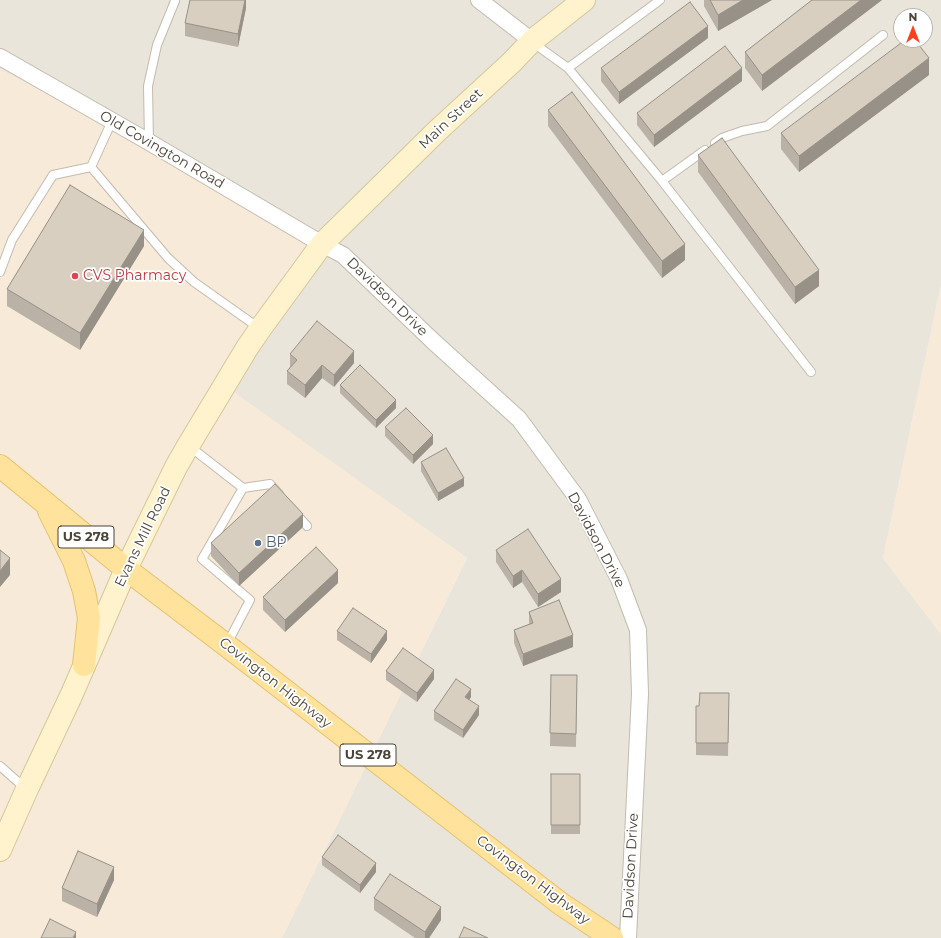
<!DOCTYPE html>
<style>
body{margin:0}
#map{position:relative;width:941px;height:938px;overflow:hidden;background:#f6f3ec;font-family:Montserrat,sans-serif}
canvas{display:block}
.north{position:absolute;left:893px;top:8px;width:40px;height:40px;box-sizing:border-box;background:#fff;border:1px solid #b7b4b0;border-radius:50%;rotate:0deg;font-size:11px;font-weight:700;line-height:16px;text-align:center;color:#4b4439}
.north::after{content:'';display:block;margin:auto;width:14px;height:18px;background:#fc3f1d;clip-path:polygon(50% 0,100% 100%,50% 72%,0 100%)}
</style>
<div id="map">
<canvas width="941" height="938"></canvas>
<div class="north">N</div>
</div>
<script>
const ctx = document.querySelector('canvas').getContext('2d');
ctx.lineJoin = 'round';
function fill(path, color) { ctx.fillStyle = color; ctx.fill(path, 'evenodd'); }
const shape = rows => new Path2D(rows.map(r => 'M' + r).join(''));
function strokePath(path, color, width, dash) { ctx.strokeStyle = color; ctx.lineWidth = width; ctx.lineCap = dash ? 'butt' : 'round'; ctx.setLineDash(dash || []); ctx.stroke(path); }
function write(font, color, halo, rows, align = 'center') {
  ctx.font = font + ' Montserrat,sans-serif'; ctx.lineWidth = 3.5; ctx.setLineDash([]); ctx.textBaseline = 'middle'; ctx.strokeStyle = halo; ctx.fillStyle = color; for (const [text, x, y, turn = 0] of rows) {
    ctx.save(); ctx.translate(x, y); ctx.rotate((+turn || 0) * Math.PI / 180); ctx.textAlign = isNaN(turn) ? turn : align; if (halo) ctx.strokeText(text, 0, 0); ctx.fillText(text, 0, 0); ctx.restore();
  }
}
fill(shape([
 [0,0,941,0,941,285,883,558,941,634,941,938,282,938,467,558,223,385,317,241,0,69],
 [901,16,925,16,925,40,901,40]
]), '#eae5da');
fill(shape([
 [0,69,317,241,224,385,467,558,282,938,0,938],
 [941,285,941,634,883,558]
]), '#f7ead8');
const lane = shape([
 [532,42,568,68,662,181,811,372],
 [568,68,660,0],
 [149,142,148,86,157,45,175,1,175,0],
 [715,143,722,138,742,131,767,126,883,35],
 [91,167,168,258,194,282,259,328],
 [662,181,705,150],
 [0,272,12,240,53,175,91,167,112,121],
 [189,446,243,488,202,559,250,600,227,644],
 [243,488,270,484,279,494],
 [296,514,307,526],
 [0,766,26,789]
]);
const street = shape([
 [479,0,532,41],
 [0,57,149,142,322,244,343,255,434,342,519,419,578,499,619,579,638,630,640,694,628,938]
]);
const secondary = shape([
 [0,850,27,789,71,696,126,569,176,467,188,446,247,348,260,329,322,244,437,131,511,63,532,41,584,0]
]);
const primary = shape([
 [0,466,126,569,226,645,561,904,612,938],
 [49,511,74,561,84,591,89,618,84,665]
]);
strokePath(lane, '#c2bbae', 10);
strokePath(street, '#c2bbae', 18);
strokePath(secondary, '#d6c79b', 24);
strokePath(primary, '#e6c16a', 24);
strokePath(lane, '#fff', 8);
strokePath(street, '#fff', 16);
strokePath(secondary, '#fff3cd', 22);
strokePath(primary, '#ffe39c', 22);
fill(shape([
 [246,0,246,8,238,47,185,36,185,23],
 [704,0,772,0,718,31,704,6],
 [812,0,882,0,762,91,745,68,745,52],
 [708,38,619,104,601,81,601,68],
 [929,75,799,172,781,149,781,133],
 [742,81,654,147,637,125,637,113],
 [548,110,685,260,662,278,548,126],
 [698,155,819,286,795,304,698,172],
 [144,246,80,350,7,306,7,289],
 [290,354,354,363,334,387,322,378,305,398,287,384,287,371,290,367],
 [340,385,396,408,376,428,340,393],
 [385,427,433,444,413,464,385,436],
 [421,462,464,486,438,501,421,471],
 [303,527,239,586,211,556,211,543],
 [496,550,561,592,538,607,522,582,513,588,496,562],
 [338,583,285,632,263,610,263,597],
 [529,612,573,647,523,666,514,643,514,630,529,624],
 [337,631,387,640,371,663,337,640],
 [386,671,434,679,417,702,386,680],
 [551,675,577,675,576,747,550,746],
 [471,697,469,700,479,715,463,738,434,720,434,711],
 [699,706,729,706,728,756,696,755,696,743],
 [551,774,580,774,580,834,551,834],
 [322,857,376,872,360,893,322,865],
 [114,880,97,917,62,901,62,888],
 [374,898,441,920,429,938,415,938,374,910]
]), '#bab2a6');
fill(shape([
 [245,0,246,0,246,8,238,47,238,34],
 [743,0,772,0,718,31,718,15],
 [861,0,882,0,762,91,762,75],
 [708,26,708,38,619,104,619,92],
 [929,58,929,75,799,172,799,156],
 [742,68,742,81,654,147,654,135],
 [144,230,144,246,80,350,80,333],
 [685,244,685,260,662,278,662,261],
 [819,270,819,286,795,304,795,287],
 [354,351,354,363,334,387,334,375],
 [322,365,322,378,305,398,305,385],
 [396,400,396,408,376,428,376,420],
 [433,435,433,444,413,464,413,455],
 [464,478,464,486,438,501,438,493],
 [303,514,303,527,239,586,239,573],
 [10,558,10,575,0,587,0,571],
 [338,570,338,583,285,632,285,620],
 [522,570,522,582,513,588,513,576],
 [561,579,561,592,538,607,538,594],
 [387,631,387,640,371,663,371,654],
 [573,635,573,647,523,666,523,654],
 [434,670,434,679,417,702,417,693],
 [471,689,471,697,465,706,465,697],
 [479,706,479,715,463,738,463,730],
 [376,863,376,872,360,893,360,885],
 [114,867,114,880,97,917,97,904],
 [441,907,441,920,429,938,425,938,425,932],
 [76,932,76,938,73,938]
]), '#979187');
const building = shape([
 [190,0,245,0,238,34,185,23,190,0],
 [710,0,743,0,718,15,710,0],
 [812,0,861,0,762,75,745,52,812,0],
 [690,2,708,26,619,92,601,68,690,2],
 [905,40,915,40,929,58,799,156,781,133,905,40],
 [725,46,742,68,654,135,637,113,725,46],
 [572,92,685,244,662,261,548,110,572,92],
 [722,138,819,270,795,287,698,155,722,138],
 [70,185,144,230,80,333,7,289,70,185],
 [317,321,354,351,334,375,322,365,305,385,287,371,297,360,290,354,317,321],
 [360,365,396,400,376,420,340,385,360,365],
 [406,408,433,435,413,455,385,427,406,408],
 [446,448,464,478,438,493,421,462,446,448],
 [275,484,303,514,239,573,211,543,275,484],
 [528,529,561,579,538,594,522,570,513,576,496,550,528,529],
 [316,547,338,570,285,620,263,597,316,547],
 [0,550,10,558,0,571,0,550],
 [559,600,573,635,523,654,514,630,533,623,529,612,559,600],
 [353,608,387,631,371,654,337,631,353,608],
 [403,648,434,670,417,693,386,671,403,648],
 [551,675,577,675,576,734,550,733,551,675],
 [456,679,471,689,465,697,479,706,463,730,434,711,456,679],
 [700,693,729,693,728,743,696,743,696,706,699,706,700,693],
 [551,774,580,774,580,825,551,825,551,774],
 [338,835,376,863,360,885,322,857,338,835],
 [78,851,114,867,97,904,62,888,78,851],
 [390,874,441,907,425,932,374,898,390,874],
 [50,919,76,932,73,938,41,938,50,919],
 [464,927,488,938,459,938,464,927]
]);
fill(building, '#d8cfc1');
strokePath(building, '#979187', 1);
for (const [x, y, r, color] of [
 [75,276,4,"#e0444e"],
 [258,543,4,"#5c6f8a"]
]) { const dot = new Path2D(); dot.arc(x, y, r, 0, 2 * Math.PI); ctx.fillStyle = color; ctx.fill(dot); strokePath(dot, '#fff', 1.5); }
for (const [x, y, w] of [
 [86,537,56],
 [368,755,56]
]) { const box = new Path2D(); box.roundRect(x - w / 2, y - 11, w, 22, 3); ctx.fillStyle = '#fff'; ctx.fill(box); strokePath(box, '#4b4439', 1); }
write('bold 13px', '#4b4439', null, [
 ["US 278",86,537],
 ["US 278",368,755]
]);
write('14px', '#4b4439', '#fff', [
 ["Main Street",451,119,-43],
 ["Old Covington Road",162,150,30],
 ["Davidson Drive",387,297,44],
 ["Evans Mill Road",143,537,-64],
 ["Davidson Drive",596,540,62],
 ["Covington Highway",275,683,38],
 ["Davidson Drive",631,866,-87],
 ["Covington Highway",533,880,37]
]);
write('14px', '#be3a42', '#fff', [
 ["CVS Pharmacy",83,276]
], 'left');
write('14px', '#4e5e75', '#fff', [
 ["BP",266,543]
], 'left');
</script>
